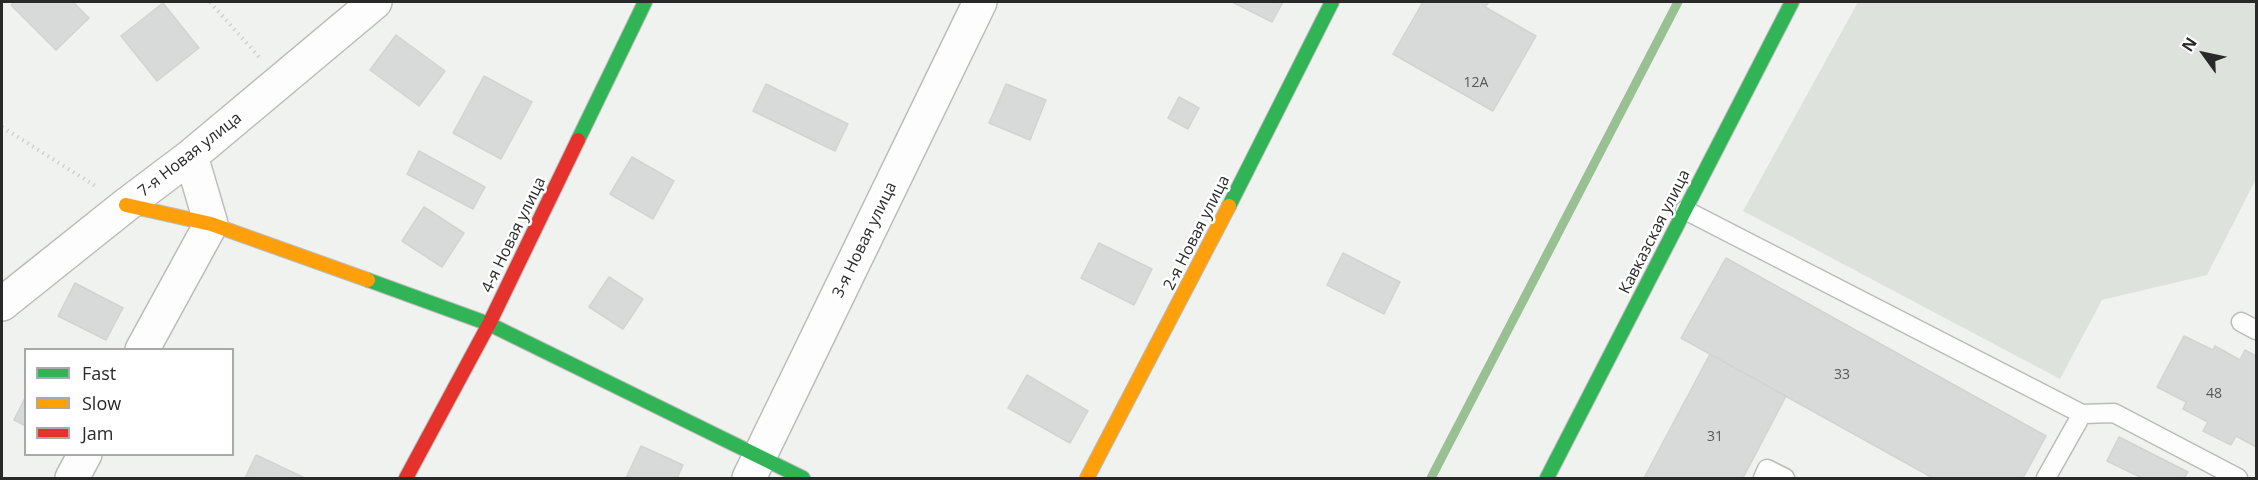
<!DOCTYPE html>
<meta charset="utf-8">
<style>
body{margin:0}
#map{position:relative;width:2258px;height:480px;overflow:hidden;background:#f0f2ef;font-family:"Open Sans",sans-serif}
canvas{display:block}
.frame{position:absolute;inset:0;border:3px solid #282928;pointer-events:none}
.legend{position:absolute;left:24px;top:348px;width:210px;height:108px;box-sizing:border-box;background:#fff;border:2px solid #a9a9a9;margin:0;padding:8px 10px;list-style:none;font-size:18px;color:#282928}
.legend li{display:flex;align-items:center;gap:12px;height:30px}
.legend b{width:30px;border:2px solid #a9a9a9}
.north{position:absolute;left:2174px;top:24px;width:60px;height:60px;-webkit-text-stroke:4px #fff;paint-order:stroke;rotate:303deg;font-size:16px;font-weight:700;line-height:24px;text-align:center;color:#282928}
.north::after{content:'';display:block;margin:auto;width:21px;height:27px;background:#282928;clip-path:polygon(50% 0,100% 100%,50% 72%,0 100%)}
</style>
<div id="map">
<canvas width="2258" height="480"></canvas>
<div class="frame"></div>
<ul class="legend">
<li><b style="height:8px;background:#30b455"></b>Fast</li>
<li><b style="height:8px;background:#ff9f0a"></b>Slow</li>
<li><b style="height:8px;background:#e5322d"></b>Jam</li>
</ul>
<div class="north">N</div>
</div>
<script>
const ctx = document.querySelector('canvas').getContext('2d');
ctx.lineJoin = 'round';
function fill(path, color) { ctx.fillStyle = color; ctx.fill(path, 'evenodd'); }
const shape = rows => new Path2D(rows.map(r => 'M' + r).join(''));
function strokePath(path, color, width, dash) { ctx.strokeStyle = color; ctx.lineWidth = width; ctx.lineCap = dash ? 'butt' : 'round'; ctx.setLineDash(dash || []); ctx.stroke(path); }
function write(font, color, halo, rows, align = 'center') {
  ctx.font = font + ' "Open Sans",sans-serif'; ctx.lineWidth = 5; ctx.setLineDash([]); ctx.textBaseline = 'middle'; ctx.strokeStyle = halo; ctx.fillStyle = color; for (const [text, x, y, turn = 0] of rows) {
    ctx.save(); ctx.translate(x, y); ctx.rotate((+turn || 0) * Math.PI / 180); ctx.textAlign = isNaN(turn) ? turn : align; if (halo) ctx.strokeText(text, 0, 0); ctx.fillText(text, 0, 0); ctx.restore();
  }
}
fill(shape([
 [1858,2,2256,2,2256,179,2207,275,2102,300,2060,379,1743,211]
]), '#dde3dc');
strokePath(shape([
 [1431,478,1678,2]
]), '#99c093', 9);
const building = shape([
 [15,2,73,2,89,18,56,50,11,5,15,2],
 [1232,2,1283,2,1272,22,1232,2],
 [1423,2,1489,2,1485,7,1536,36,1493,111,1393,54,1423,2],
 [163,3,199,48,157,81,121,36,163,3],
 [396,35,445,71,419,106,370,70,396,35],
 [484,76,532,102,501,159,453,133,484,76],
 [766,84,848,124,835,151,753,111,766,84],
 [1006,84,1046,100,1030,140,989,123,1006,84],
 [1179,97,1199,108,1188,129,1168,118,1179,97],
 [419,151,485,187,473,209,407,174,419,151],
 [632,157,674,181,653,219,610,194,632,157],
 [424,207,464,233,442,267,402,241,424,207],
 [1099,243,1152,269,1134,305,1081,278,1099,243],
 [1343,253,1400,282,1384,314,1327,285,1343,253],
 [1726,258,2046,436,2023,478,1933,478,1681,338,1726,258],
 [609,277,643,299,623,329,589,307,609,277],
 [75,283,123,308,106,340,58,316,75,283],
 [2184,336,2213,350,2215,346,2240,360,2245,350,2256,356,2256,447,2236,436,2231,445,2203,431,2208,422,2183,409,2186,402,2157,387,2184,336],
 [1710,354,1786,396,1743,478,1644,478,1710,354],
 [1027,375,1088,411,1070,443,1008,408,1027,375],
 [26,396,26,426,14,420,26,396],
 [2119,437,2188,472,2184,478,2142,478,2107,461,2119,437],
 [641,446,683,465,677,478,626,478,641,446],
 [256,455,305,478,245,478,256,455]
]);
fill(building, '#d8d9d9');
strokePath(building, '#d2d4d4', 1.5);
const lane = shape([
 [1685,210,2082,414,2114,413,2238,478],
 [2241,322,2256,330],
 [1763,478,1767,469,1785,478],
 [2046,478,2082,414]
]);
const street = shape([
 [2,304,126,205,191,156,375,2],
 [142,350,211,224,191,156],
 [72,478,85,454],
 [749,478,980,2]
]);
const fast = shape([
 [578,140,645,2],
 [1229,206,1332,2],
 [368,280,489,324,803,478],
 [1547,478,1792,2]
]);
const slow = shape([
 [126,205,211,224,368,280],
 [1087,478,1229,206]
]);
const jam = shape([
 [406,478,489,324,578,140]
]);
strokePath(lane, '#bbbcba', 21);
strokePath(street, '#bbbcba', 36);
strokePath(fast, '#bbbcba', 16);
strokePath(slow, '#bbbcba', 16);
strokePath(jam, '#bbbcba', 16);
strokePath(shape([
 [210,2,260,58],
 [2,127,97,187]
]), '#d0d1d0', 4, [1.5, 4.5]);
strokePath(lane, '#fdfdfd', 18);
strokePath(street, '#fdfdfd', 33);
strokePath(fast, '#30b455', 14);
strokePath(slow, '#ff9f0a', 14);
strokePath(jam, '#e5322d', 14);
write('14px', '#575857', null, [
 ["12А",1476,83],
 ["33",1842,375],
 ["48",2214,394],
 ["31",1715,437]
]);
write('16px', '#282928', '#fff', [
 ["7-я Новая улица",190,155,-38],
 ["Кавказская улица",1655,232,-63],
 ["2-я Новая улица",1197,233,-63],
 ["4-я Новая улица",514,235,-64],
 ["3-я Новая улица",865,240,-64]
]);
</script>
